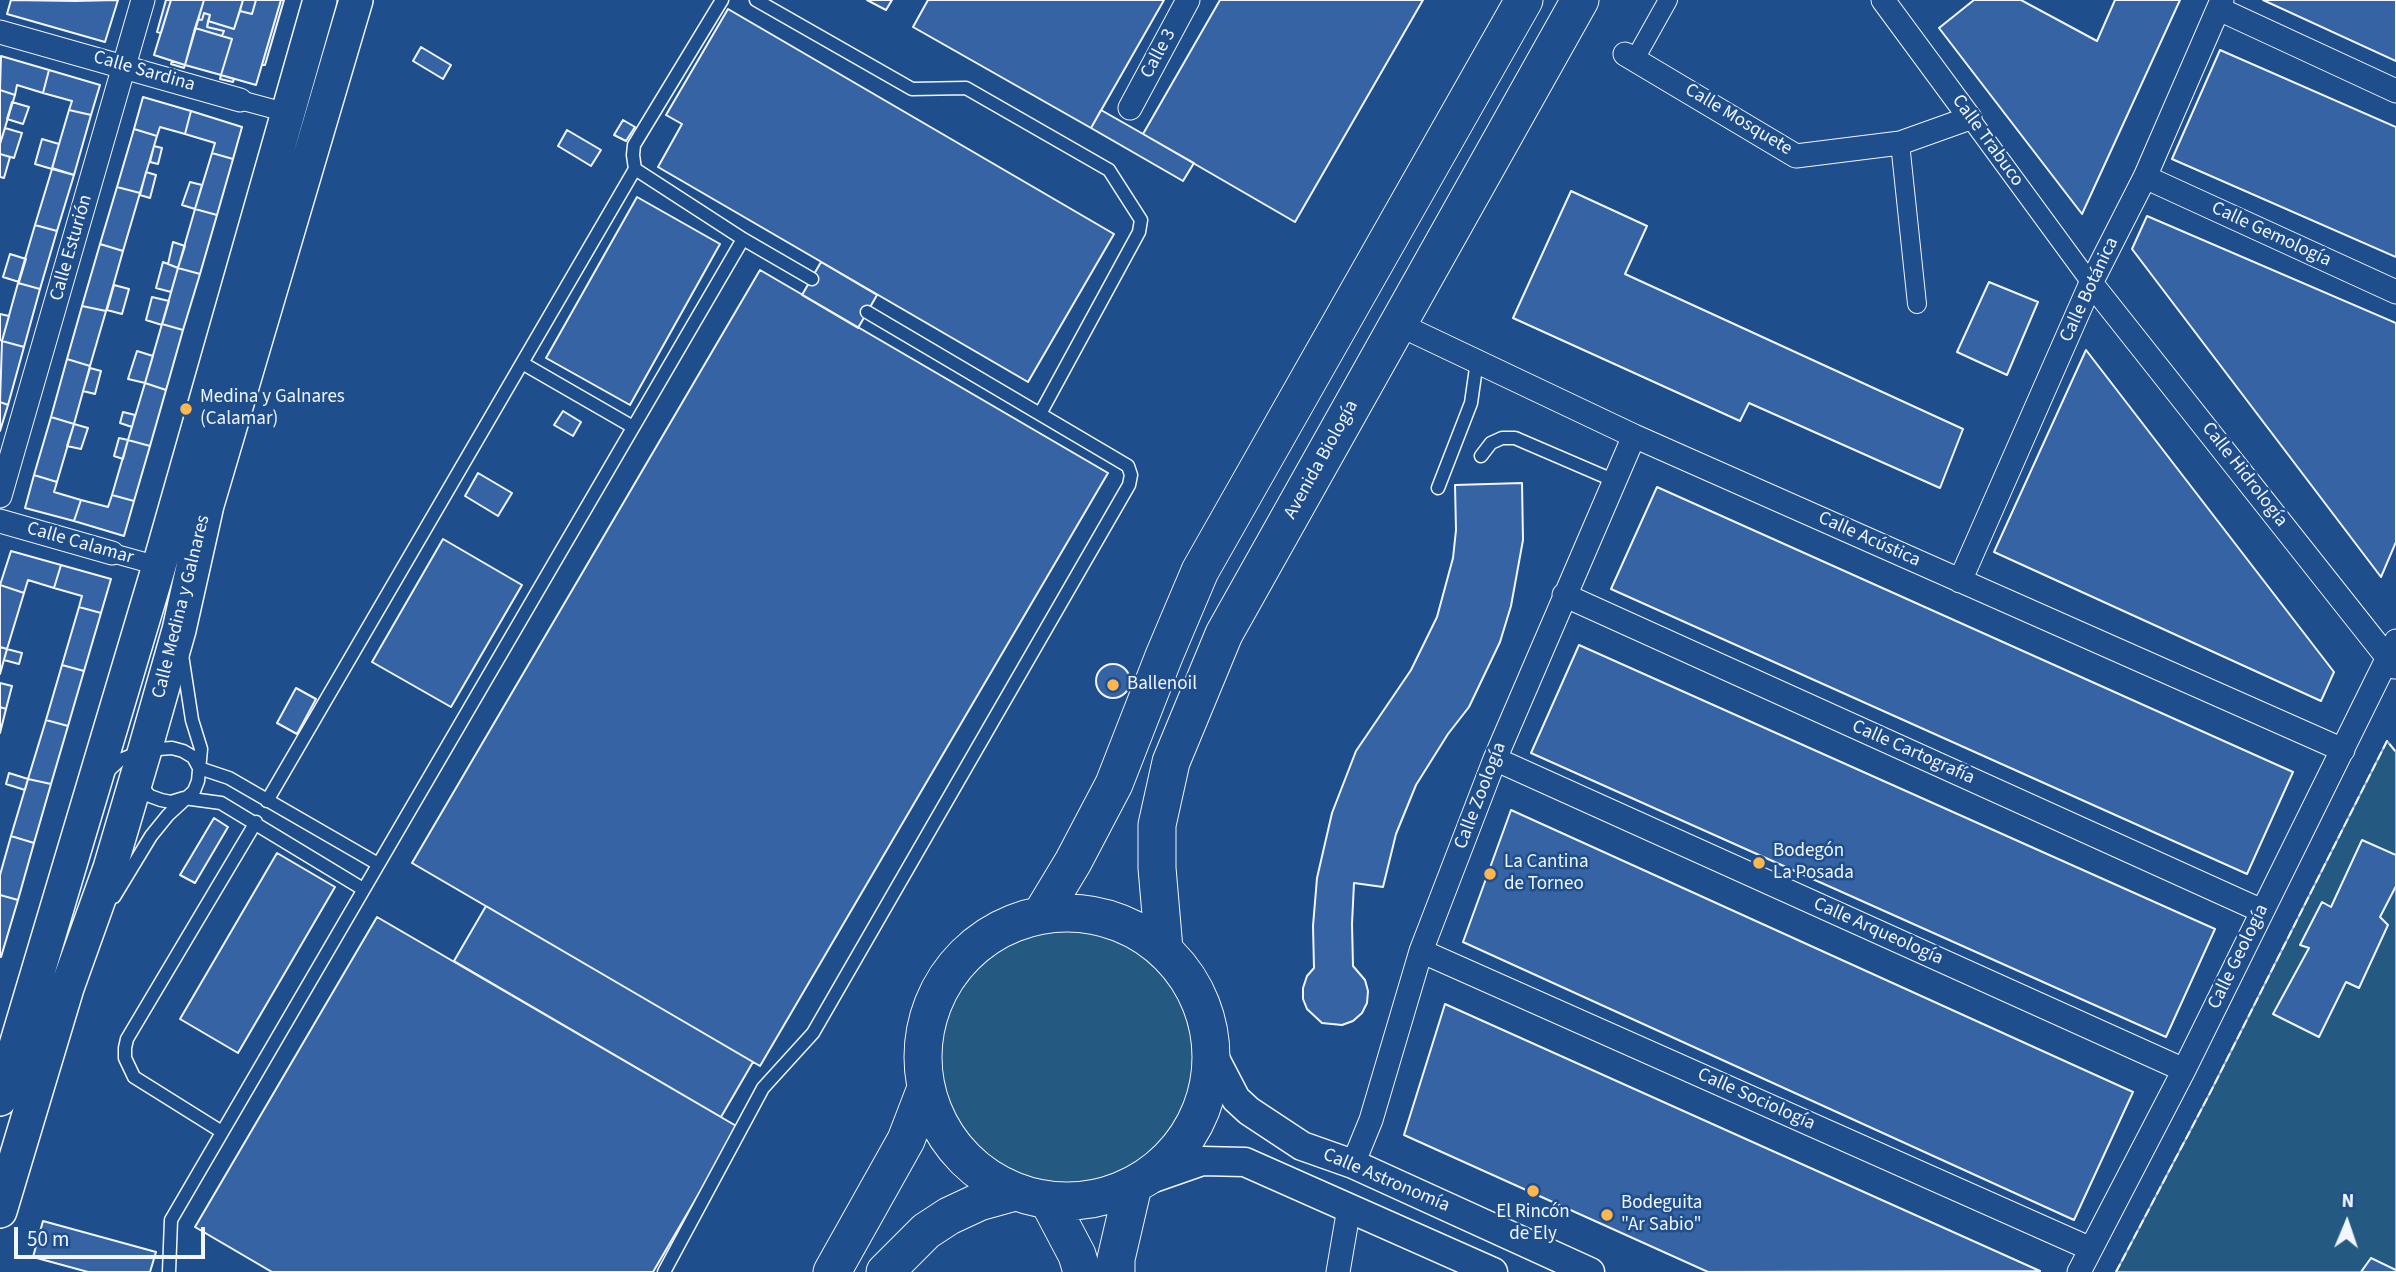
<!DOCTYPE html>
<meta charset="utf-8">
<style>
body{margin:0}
#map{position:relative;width:2396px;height:1272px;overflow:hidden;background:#1f4e8c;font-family:"Source Sans 3",sans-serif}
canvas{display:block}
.north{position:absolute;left:2312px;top:1188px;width:70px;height:70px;-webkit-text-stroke:5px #1f4e8c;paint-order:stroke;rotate:2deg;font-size:19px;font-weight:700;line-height:28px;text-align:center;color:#f2f6ff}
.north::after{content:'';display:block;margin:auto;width:24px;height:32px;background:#f2f6ff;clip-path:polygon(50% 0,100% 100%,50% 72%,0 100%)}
.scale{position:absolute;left:14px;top:1227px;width:191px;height:32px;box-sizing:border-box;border:4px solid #f2f6ff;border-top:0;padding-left:9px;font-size:21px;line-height:24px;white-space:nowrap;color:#f2f6ff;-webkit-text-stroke:5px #1f4e8c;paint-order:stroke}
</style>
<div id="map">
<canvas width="2396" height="1272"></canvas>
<div class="north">N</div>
<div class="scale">50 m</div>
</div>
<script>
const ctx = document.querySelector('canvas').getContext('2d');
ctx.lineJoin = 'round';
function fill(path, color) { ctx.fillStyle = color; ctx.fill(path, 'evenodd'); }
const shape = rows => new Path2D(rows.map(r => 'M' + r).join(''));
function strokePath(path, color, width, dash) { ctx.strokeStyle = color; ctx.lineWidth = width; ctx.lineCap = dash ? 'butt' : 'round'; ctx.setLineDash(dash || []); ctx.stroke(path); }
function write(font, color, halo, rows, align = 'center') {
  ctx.font = font + ' "Source Sans 3",sans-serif'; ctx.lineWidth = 5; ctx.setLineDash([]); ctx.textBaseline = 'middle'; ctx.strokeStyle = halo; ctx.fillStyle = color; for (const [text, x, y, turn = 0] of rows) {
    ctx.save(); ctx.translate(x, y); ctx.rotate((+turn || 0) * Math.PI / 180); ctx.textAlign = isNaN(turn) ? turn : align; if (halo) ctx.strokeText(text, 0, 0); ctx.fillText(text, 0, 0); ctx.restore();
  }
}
const green = shape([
 [2387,741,2396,752,2396,1270,2371,1259,2361,1272,2116,1272,2211,1091,2387,741],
 '923 1056a144 144 0 1 1 288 0a144 144 0 1 1-288 0Z'
]);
fill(green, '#245a82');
strokePath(green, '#a8bbd7', 2);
const building = shape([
 [11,0,75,1,118,0,105,42,7,14,11,0],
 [166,0,171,0,161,33,157,32,166,0],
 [171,0,204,0,185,65,154,55,171,0],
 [204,0,243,0,234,29,208,21,210,15,204,13,202,20,198,19,204,0],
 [243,0,256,0,252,14,240,11,243,0],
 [256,0,281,0,256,85,221,75,232,39,222,36,224,31,207,27,208,21,234,29,240,11,252,14,256,0],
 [281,0,284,0,265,65,262,65,281,0],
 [867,0,892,0,886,10,867,0],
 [928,0,1164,0,1091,128,913,27,928,0],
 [1220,0,1423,0,1295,222,1143,134,1220,0],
 [1974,0,2021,0,2097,41,2115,0,2180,0,2082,214,1939,28,1974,0],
 [2263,0,2396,0,2396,61,2263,0],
 [728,9,1114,234,1028,382,658,167,682,124,666,115,728,9],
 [204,13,210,15,207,27,224,31,222,36,195,28,198,19,202,20,204,13],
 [195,28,232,39,221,75,185,65,195,28],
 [421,47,451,65,443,79,413,61,421,47],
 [2220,50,2396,127,2396,257,2172,159,2220,50],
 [1,56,49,70,43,93,17,85,15,95,0,90,1,56],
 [172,61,185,65,184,68,171,64,172,61],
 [49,70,100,85,91,115,69,110,72,101,43,93,49,70],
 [221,75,234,79,233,82,220,79,221,75],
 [0,90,15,95,0,144,0,90],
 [143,97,191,111,185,134,160,127,157,136,134,129,143,97],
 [12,102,29,107,23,124,7,119,12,102],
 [69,110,91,115,74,175,52,168,69,110],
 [1101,110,1194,163,1183,181,1091,128,1101,110],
 [191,111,242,127,233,159,212,153,215,143,185,134,191,111],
 [623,120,635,127,626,141,614,135,623,120],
 [5,128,22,133,14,158,0,154,0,144,5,128],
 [134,129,157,136,140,193,117,187,134,129],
 [567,130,601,150,591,166,558,146,567,130],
 [42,139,59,144,52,169,35,164,42,139],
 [154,146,162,148,158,164,150,162,154,146],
 [212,153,233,159,217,215,195,209,212,153],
 [0,154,10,157,4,178,0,177,0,154],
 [52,169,74,175,57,231,35,225,52,169],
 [146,172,156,175,150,198,140,195,146,172],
 [190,182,202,185,195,209,182,205,190,182],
 [117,187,140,193,123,251,100,244,117,187],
 [1571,191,1647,226,1625,274,1963,429,1940,488,1749,403,1740,421,1513,318,1571,191],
 [637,197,720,244,630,405,546,358,637,197],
 [195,209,217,215,200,274,178,268,195,209],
 [2147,216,2396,323,2396,542,2381,577,2132,249,2147,216],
 [35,225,57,231,40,289,18,283,35,225],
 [173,242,185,246,178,268,168,264,173,242],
 [100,244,123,251,106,311,82,306,100,244],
 [10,254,26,259,19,282,3,277,10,254],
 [163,262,178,268,171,292,156,288,163,262],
 [821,262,877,295,858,328,802,295,821,262],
 [178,268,200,274,183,330,162,324,178,268],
 [760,270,1108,473,760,1066,412,863,760,270],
 [1989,282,2038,302,2007,375,1957,352,1989,282],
 [18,283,40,289,24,347,2,341,18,283],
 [114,285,129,289,122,314,107,310,114,285],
 [152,297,169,301,162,325,146,320,152,297],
 [82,306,106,311,90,366,67,359,82,306],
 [0,314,9,316,2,341,0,340,0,314],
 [162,324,183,330,166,390,145,383,162,324],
 [2,341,24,347,8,405,0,402,2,341],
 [2086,350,2334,672,2321,701,1994,552,2086,350],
 [137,351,153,356,145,383,128,379,137,351],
 [67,359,90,366,74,424,51,417,67,359],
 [90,368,101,371,95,394,83,391,90,368],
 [145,383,166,390,150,446,128,440,145,383],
 [0,402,8,405,0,431,0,402],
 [563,411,581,422,573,436,554,425,563,411],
 [123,412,135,415,132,427,120,423,123,412],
 [51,417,74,424,57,482,34,475,51,417],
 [74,424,88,428,81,449,67,446,74,424],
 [119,438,128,440,123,459,114,456,119,438],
 [128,440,150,446,134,501,112,495,128,440],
 [478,473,512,493,498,516,465,496,478,473],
 [34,475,57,482,54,492,81,500,74,521,25,508,34,475],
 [1522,483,1523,540,1511,606,1500,642,1469,707,1448,734,1416,785,1396,834,1383,887,1354,883,1352,924,1353,966,1365,980,1368,991,1367,1003,1362,1013,1353,1021,1342,1025,1322,1023,1307,1009,1303,999,1303,988,1307,976,1314,968,1313,926,1317,878,1332,813,1356,751,1411,670,1437,617,1453,558,1456,530,1455,485,1522,483],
 [1657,487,2293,772,2247,874,1611,589,1657,487],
 [112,495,134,501,124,536,74,521,81,500,108,507,112,495],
 [443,539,522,585,451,707,372,662,443,539],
 [11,551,61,565,54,588,28,580,24,593,0,585,11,551],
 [61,565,111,579,101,613,79,607,82,596,54,588,61,565],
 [0,585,24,593,7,649,0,647,0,585],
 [79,607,101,613,84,671,62,665,79,607],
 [1579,645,2215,929,2166,1037,1531,753,1579,645],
 [0,647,7,649,0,674,0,647],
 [7,649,22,653,19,664,4,660,7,649],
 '1096 681a17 17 0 1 1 34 0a17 17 0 1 1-34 0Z',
 [62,665,84,671,68,726,46,720,62,665],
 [0,683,12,686,6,709,0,707,0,683],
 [296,688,316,699,297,734,277,723,296,688],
 [0,707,6,709,0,733,0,707],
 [46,720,68,726,51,784,28,779,46,720],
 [9,773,28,779,25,790,6,784,9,773],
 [28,779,51,784,34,843,11,836,28,779],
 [1511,810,2133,1092,2074,1220,1463,942,1511,810],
 [214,818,228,827,195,883,180,875,214,818],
 [11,836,34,843,18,900,0,895,0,875,11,836],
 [2362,840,2396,855,2396,886,2380,917,2388,925,2359,988,2346,982,2319,1037,2273,1014,2309,948,2300,945,2322,902,2331,907,2362,840],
 [277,853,335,887,238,1053,180,1019,277,853],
 [0,895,18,900,1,957,0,957,0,895],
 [486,906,753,1062,721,1117,454,961,486,906],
 [377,917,738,1127,653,1272,272,1272,195,1227,377,917],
 [1445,1004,2040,1271,1708,1272,1404,1135,1445,1004],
 [43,1221,156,1252,150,1272,88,1272,33,1257,43,1221],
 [2371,1258,2396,1270,2396,1272,2361,1272,2371,1258]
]);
fill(building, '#3563a3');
strokePath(building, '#f2f6ff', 2);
const service = shape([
 [722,0,634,145,633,155,635,169,743,239],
 [756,0,912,89,966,88,1109,170,1141,220,1139,232,1040,414],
 [522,363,633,427],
 [1481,456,1491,443,1502,438,1515,438,1615,481],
 [1438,488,1471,403,1477,361],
 [107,772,120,760,145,750,172,748,183,751,193,757,199,768,229,778,378,864],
 [137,782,150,796,161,800,171,802,184,798,221,803,363,889],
 [267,801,635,169],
 [114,897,151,836,168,815,194,791,198,781,201,749,192,720,182,655],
 [222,1132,134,1077,125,1058,125,1048,127,1039,256,822],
 [169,1272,171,1220,743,239,812,279],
 [664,1272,763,1088,813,1033,1129,485,1131,475,1128,466,867,312]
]);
const pedestrian = shape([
 [1635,59,1668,0],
 [240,100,288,113],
 [1970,118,2091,283],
 [1900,143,1917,304],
 [112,553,159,566]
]);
const minor = shape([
 [2219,9,2396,91],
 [0,32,240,100],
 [1625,54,1796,156,1900,143,1970,118,1883,0],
 [1130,108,1188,0],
 [2145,177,2396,292],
 [2091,283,2395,667],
 [1398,324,1634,436,2343,750],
 [0,496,143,0],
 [0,521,112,553],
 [1960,581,2091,283,2145,177,2222,0],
 [1564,595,2262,911],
 [1495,759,2184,1070],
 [1421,951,2091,1249],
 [1353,1164,1371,1120,1421,951,1495,759,1634,436],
 [1338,1272,1349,1208],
 [2079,1272,2184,1070,2396,641]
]);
const tertiary = shape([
 [1212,1053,1236,1099,1249,1111,1302,1146,1353,1164,1590,1272],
 [1139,1183,1202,1161,1245,1162,1493,1272]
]);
const secondary = shape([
 [0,1099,159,566,320,0],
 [0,1211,67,988,110,868,144,753,179,630,207,505,356,0]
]);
const primary = shape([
 '923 1057a144 144 0 1 1 288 0a144 144 0 1 1-288 0Z',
 [1041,915,1073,862,1114,784,1164,656,1200,571,1524,0],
 [1164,949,1157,868,1157,825,1171,762,1224,634,1580,0],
 [1048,1200,1077,1255,1082,1272],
 [832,1272,906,1140,926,1088],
 [885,1272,926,1231,949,1216,979,1202,1015,1192],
 [1116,1272,1116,1259,1133,1186]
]);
strokePath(service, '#f2f6ff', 15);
strokePath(pedestrian, '#f2f6ff', 20);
strokePath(minor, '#f2f6ff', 25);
strokePath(tertiary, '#f2f6ff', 31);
strokePath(secondary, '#f2f6ff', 36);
strokePath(primary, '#f2f6ff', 39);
strokePath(service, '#1f4e8c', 12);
strokePath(pedestrian, '#1f4e8c', 18);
strokePath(minor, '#1f4e8c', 23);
strokePath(tertiary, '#1f4e8c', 28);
strokePath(secondary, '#1f4e8c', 33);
strokePath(primary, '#1f4e8c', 37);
strokePath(shape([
 [2116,1272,2211,1091,2387,741,2396,752]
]), '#f2f6ff', 2, [9, 3.5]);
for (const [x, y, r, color] of [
 [186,409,7,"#ffb74d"],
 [1113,685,7,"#ffb74d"],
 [1759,863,7,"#ffb74d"],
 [1490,874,7,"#ffb74d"],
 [1533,1191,7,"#ffb74d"],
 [1607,1215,7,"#ffb74d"]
]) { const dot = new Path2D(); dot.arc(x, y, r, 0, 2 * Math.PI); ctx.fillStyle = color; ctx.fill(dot); strokePath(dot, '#1f4e8c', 2.5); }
write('19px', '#f2f6ff', '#1f4e8c', [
 ["Calle 3",1159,54,-62],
 ["Calle Sardina",144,72,16],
 ["Calle Mosquete",1738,120,31],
 ["Calle Trabuco",1987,141,54],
 ["Calle Gemología",2271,235,25],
 ["Calle Esturión",72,248,-74],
 ["Calle Botánica",2090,290,-65],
 ["Avenida Biología",1322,460,-61],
 ["Calle Hidrología",2244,475,52],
 ["Calle Acústica",1869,540,24],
 ["Calle Calamar",80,544,16],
 ["Calle Medina y Galnares",182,607,-76],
 ["Calle Cartografía",1913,753,24],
 ["Calle Zoología",1481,796,-69],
 ["Calle Arqueología",1878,932,24],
 ["Calle Geología",2239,957,-64],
 ["Calle Sociología",1756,1100,24],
 ["Calle Astronomía",1386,1181,23]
]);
write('19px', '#f2f6ff', '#1f4e8c', [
 ["Medina y Galnares",200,398],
 ["(Calamar)",200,420],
 ["Ballenoil",1127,685],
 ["Bodegón",1773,852],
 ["La Posada",1773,874],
 ["La Cantina",1504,863],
 ["de Torneo",1504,885],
 ["Bodeguita",1621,1204],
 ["\"Ar Sabio\"",1621,1226],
 ["El Rincón",1533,1213,"center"],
 ["de Ely",1533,1235,"center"]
], 'left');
</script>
